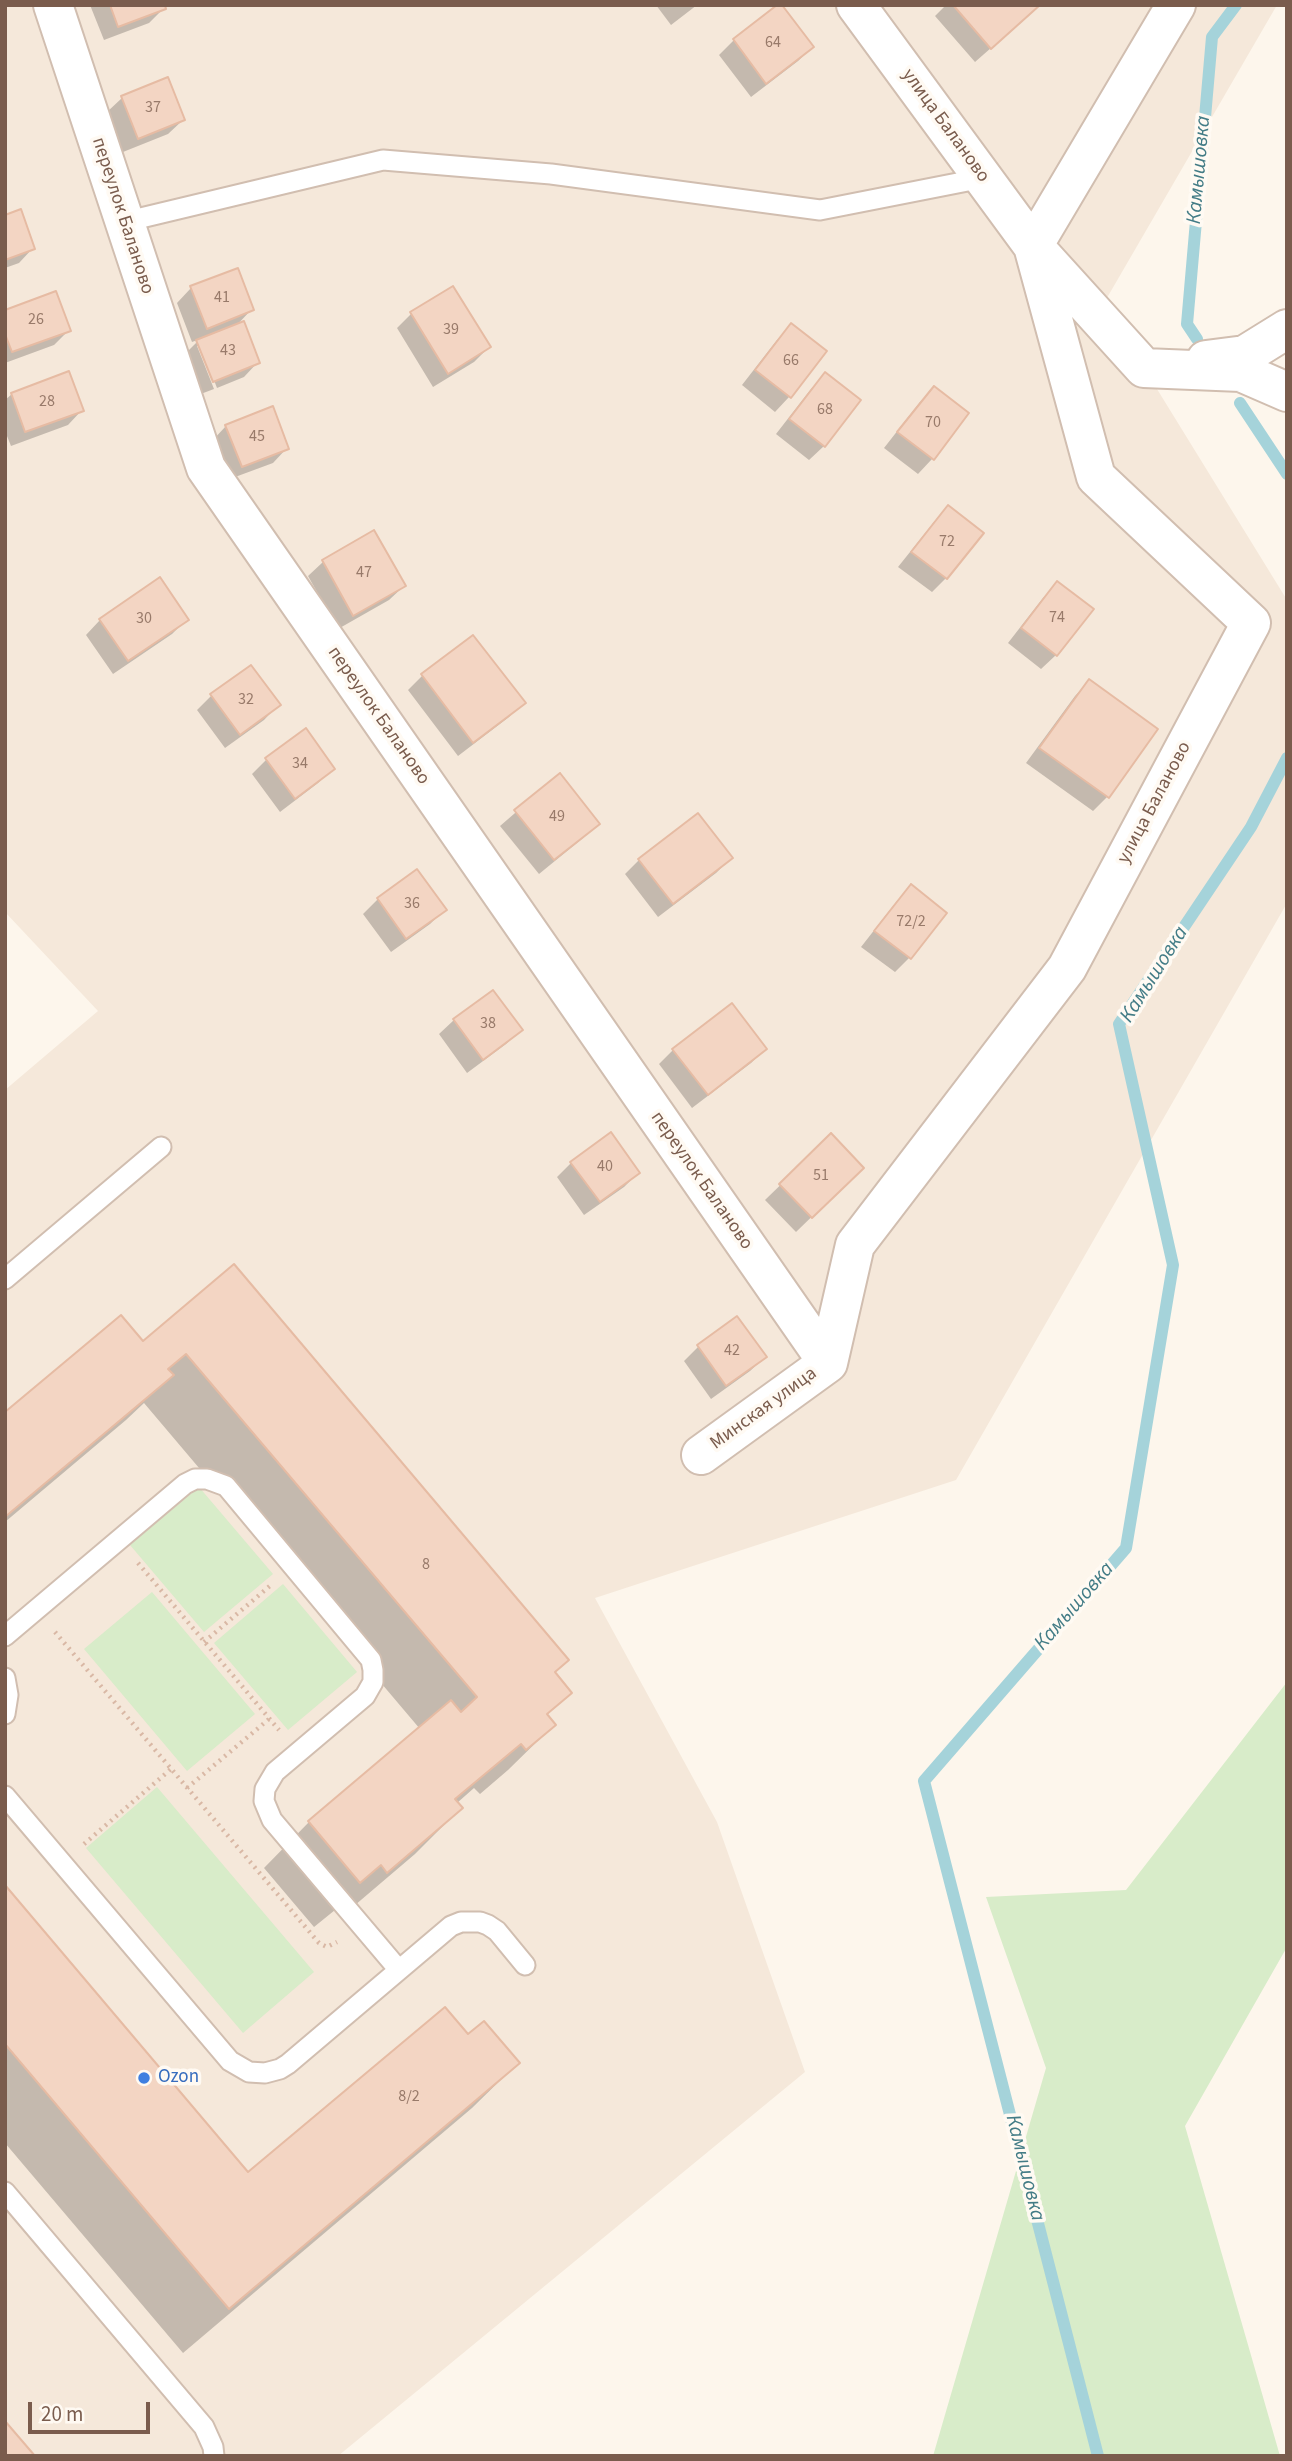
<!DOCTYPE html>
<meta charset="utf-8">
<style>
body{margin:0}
#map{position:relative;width:1292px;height:2461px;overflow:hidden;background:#fdf6ec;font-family:"Source Sans 3",sans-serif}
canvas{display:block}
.frame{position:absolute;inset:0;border:7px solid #7a5c4d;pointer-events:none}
.scale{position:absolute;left:28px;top:2402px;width:122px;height:32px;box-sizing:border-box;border:4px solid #7a5c4d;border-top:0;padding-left:9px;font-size:21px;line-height:24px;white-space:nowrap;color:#7a5c4d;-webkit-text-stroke:5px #fffaf3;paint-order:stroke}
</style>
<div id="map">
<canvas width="1292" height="2461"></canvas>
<div class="frame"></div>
<div class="scale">20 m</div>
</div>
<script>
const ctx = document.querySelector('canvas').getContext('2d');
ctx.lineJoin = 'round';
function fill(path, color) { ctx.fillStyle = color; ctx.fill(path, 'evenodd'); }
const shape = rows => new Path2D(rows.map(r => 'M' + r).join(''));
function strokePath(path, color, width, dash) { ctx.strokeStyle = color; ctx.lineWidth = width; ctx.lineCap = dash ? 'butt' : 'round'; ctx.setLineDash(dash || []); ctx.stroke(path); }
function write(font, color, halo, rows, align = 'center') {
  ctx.font = font + ' "Source Sans 3",sans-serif'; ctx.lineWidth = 7; ctx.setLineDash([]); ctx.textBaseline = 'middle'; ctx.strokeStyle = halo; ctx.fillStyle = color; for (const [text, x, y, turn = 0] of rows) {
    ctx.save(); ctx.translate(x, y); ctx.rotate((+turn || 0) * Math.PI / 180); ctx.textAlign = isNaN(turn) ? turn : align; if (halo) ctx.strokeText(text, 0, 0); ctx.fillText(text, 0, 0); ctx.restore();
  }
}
fill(shape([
 [5,5,1277,5,1104,303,1287,600,1287,903,956,1480,595,1598,717,1822,805,2072,338,2456,5,2456,5,1090,98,1011,5,912]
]), '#f5e8da');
fill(shape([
 [199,1487,273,1574,204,1632,130,1545],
 [283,1584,357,1672,288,1730,214,1643],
 [152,1592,255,1714,187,1771,84,1649],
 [1287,1682,1287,1947,1185,2126,1280,2456,933,2456,1046,2068,986,1897,1126,1890],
 [157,1787,314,1972,243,2033,86,1848]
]), '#d8ecc9');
fill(shape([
 [90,5,163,5,164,8,149,23,104,40],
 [656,5,697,5,671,25],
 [780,5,812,47,798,61,751,97,719,55,734,40],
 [946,5,1040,5,975,62,935,16],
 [122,98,183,120,168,134,123,152,107,112],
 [5,217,33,248,19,263,5,268],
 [191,288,252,309,235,327,258,362,244,377,217,388,201,346,197,346,214,389,198,395,183,356,200,339,192,342,177,303],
 [5,311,69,330,54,345,5,363],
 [411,314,489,347,474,362,433,387,397,328],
 [791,326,825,352,789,397,775,412,742,385,777,340],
 [826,374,824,446,809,460,776,434,811,389],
 [934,388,967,413,932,459,918,474,884,448,920,402],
 [12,394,82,410,68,425,11,446,5,431,5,400],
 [226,426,287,448,273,463,227,480,212,441],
 [948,507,946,578,932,592,898,567,934,522],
 [373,532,404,586,389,600,338,629,308,576,323,562],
 [1057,583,1056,655,1041,669,1008,643,1043,598],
 [187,619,172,634,113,674,86,635,100,620],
 [422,676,523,702,509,717,458,756,408,690],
 [1089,681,1156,730,1107,797,1093,811,1026,763,1075,696],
 [212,695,278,705,264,720,225,748,197,710],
 [266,760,333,769,318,783,280,812,252,774],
 [559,775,598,824,583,838,539,874,500,826],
 [731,858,716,873,658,917,625,874,639,860],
 [417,871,445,909,430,924,391,952,363,914,378,899],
 [911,887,944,913,909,958,895,972,861,947,897,901],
 [454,1020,521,1030,506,1044,467,1073,439,1034],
 [765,1049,751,1063,692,1108,659,1064,673,1050],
 [831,1136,862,1168,796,1232,765,1200],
 [571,1163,638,1173,624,1187,584,1215,557,1177],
 [234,1267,570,1692,546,1716,554,1725,508,1770,480,1794,474,1788,457,1803,461,1808,415,1854,341,1917,335,1910,314,1927,264,1868,309,1822,420,1729,144,1403,126,1420,5,1522,5,1415,142,1344],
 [737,1318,765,1357,750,1371,711,1399,684,1361,698,1347],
 [5,1888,248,2175,468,2037,518,2063,472,2108,183,2353,5,2143]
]), '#0003');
strokePath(shape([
 [1197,339,1187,324,1212,37,1236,5],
 [1240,403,1287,474],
 [1098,2456,924,1781,1126,1548,1173,1265,1119,1024,1251,827,1287,758]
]), '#a5d3da', 12);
const building = shape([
 [110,5,165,5,166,9,118,27,110,5],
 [777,5,782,5,814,47,766,84,733,39,777,5],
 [953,5,1040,5,991,49,953,5],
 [168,77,185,120,138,139,121,96,168,77],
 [21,209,35,249,5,260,5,215,21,209],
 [238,268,254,310,207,329,190,286,238,268],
 [453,286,491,347,448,374,410,312,453,286],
 [56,291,71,331,12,352,5,334,5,310,56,291],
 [244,321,260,363,213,382,196,340,244,321],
 [791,323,827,351,791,398,755,370,791,323],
 [69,371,84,411,25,432,11,393,69,371],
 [825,372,861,400,825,447,789,419,825,372],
 [934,386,969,413,934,460,897,432,934,386],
 [273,406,289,449,242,467,225,425,273,406],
 [948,505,984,533,947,579,911,552,948,505],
 [374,530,406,586,353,616,322,560,374,530],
 [160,577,189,620,128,661,99,619,160,577],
 [1057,581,1094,609,1057,656,1021,628,1057,581],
 [473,635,526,703,473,743,421,674,473,635],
 [251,665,281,705,240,735,210,694,251,665],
 [1089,679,1158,729,1109,798,1039,748,1089,679],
 [306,728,335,769,295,799,265,758,306,728],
 [560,773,600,824,554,860,514,810,560,773],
 [698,813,733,858,673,904,638,859,698,813],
 [417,869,447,910,406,939,377,898,417,869],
 [911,884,947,913,911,959,874,931,911,884],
 [493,990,523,1030,483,1060,453,1019,493,990],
 [732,1003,767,1049,708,1095,672,1049,732,1003],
 [611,1132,640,1173,600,1202,570,1162,611,1132],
 [831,1133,864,1168,812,1218,779,1184,831,1133],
 [234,1264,569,1660,555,1672,572,1693,547,1714,556,1725,526,1750,521,1744,455,1799,463,1808,387,1873,381,1865,360,1883,308,1821,451,1700,461,1712,477,1697,186,1354,168,1369,174,1375,5,1517,5,1412,121,1315,143,1341,234,1264],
 [737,1316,767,1357,726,1386,697,1345,737,1316],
 [5,1885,248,2172,445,2007,468,2034,484,2021,520,2063,229,2309,5,2044,5,1885],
 [5,2421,35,2456,5,2456,5,2421]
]);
fill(building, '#f3d5c3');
strokePath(building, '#e6bba3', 2);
const service = shape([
 [124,222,383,160,551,174,820,210,983,178],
 [5,1279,161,1147],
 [5,1636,185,1484,195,1479,207,1479,226,1486,371,1660,373,1670,373,1682,365,1696,275,1772,265,1789,264,1801,272,1820,399,1970],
 [5,1678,8,1695,5,1714],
 [5,1796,230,2061,249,2072,265,2073,280,2069,288,2064,451,1926,461,1922,480,1922,488,1925,497,1931,525,1965],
 [5,2192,204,2427,213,2447,214,2456]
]);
const minor = shape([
 [53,5,206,468,828,1363],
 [856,5,1033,246,1176,5],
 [1037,250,1144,368,1241,372,1287,392],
 [1206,360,1245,355,1287,329],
 [828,1363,855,1245,1067,968,1251,623,1096,477,1033,246],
 [701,1455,828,1363]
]);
strokePath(service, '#d1beb0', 23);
strokePath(minor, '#d1beb0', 42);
strokePath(shape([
 [138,1563,279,1730],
 [55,1632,319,1943,327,1947,337,1942],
 [204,1642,271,1585],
 [187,1788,269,1719],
 [84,1844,171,1769]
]), '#d9b8a5', 4.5, [2, 5]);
strokePath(service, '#fff', 19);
strokePath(minor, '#fff', 38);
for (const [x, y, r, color] of [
 [144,2078,7,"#3f7fe0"]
]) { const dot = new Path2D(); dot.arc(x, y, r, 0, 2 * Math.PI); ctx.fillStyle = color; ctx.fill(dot); strokePath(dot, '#fffaf3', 2.5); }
write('16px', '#987a6a', null, [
 ["64",773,43],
 ["37",153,108],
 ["41",222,298],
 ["26",36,320],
 ["39",451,330],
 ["43",228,351],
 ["66",791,361],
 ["28",47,402],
 ["68",825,410],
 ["70",933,423],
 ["45",257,437],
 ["72",947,542],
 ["47",364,573],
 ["74",1057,618],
 ["30",144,619],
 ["32",246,700],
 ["34",300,764],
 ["49",557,817],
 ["36",412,904],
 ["72/2",911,922],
 ["38",488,1024],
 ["40",605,1167],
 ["51",821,1176],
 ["42",732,1351],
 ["8",426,1565],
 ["8/2",409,2097]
]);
write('19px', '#7a5c4d', '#fffaf3', [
 ["улица Баланово",945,126,54],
 ["переулок Баланово",122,216,72],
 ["переулок Баланово",378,716,55],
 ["улица Баланово",1155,803,-62],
 ["переулок Баланово",701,1181,55],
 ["Минская улица",764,1409,-36]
]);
write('19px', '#366cbe', '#fffaf3', [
 ["Ozon",158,2078]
], 'left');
write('italic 21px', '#437c86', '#fffaf3', [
 ["Камышовка",1200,170,-85],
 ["Камышовка",1155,975,-58],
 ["Камышовка",1075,1607,-49],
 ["Камышовка",1024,2168,76]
]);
</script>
